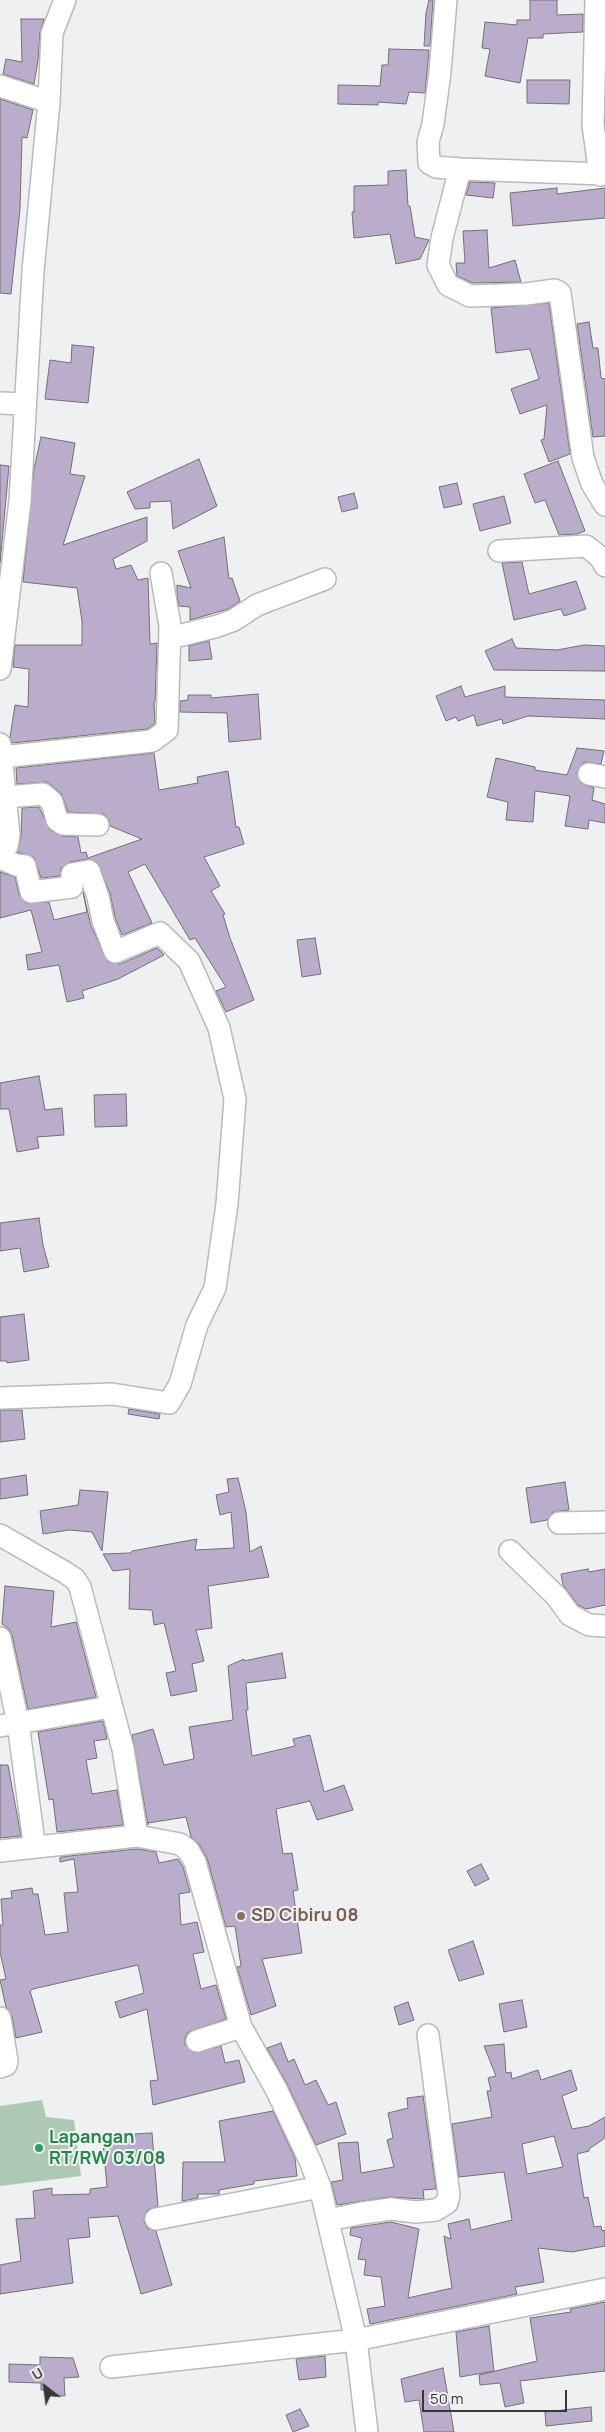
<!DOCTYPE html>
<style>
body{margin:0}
#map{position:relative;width:605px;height:2432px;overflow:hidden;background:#eef0f1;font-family:Manrope,sans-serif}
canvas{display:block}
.north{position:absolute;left:20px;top:2362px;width:50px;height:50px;-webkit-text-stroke:4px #eef0f1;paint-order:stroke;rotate:330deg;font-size:14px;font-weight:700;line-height:20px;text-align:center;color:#373738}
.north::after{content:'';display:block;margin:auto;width:18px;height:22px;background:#373738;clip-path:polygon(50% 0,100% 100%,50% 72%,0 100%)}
.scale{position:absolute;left:422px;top:2390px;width:145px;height:22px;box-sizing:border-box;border:2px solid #373738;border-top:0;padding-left:6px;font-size:15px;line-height:18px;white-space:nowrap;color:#373738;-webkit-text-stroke:4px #eef0f1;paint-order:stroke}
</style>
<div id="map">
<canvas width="605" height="2432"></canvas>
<div class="north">U</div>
<div class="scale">50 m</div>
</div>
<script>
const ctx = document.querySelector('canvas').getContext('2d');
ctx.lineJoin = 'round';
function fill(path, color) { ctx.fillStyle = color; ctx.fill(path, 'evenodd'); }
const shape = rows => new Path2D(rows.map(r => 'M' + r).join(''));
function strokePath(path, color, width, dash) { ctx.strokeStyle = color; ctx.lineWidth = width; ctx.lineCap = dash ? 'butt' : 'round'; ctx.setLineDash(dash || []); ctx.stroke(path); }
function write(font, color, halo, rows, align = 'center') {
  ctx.font = font + ' Manrope,sans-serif'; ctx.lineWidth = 4; ctx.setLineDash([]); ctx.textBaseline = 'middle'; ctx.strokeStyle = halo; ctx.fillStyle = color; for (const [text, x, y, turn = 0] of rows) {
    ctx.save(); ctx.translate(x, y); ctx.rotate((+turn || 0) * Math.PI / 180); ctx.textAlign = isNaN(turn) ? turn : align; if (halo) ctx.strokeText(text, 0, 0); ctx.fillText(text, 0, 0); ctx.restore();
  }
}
fill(shape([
 [42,2100,46,2117,74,2120,81,2176,0,2186,0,2106]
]), '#adc9b4');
const building = shape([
 [429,0,433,0,430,46,424,46,426,13,429,0],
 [530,0,557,0,557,15,583,14,583,32,543,34,543,38,528,38,520,83,485,76,490,49,482,48,485,22,517,25,517,20,530,20,530,0],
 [21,19,44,19,40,32,38,60,34,84,3,74,6,59,22,62,21,19],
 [389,49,429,50,425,93,409,92,406,104,378,102,378,105,338,104,338,85,380,86,382,65,388,65,389,49],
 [527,80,570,80,569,104,527,103,527,80],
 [0,99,33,110,27,138,22,137,20,209,11,294,0,293,0,99],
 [406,170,408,206,410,206,415,237,429,240,420,259,396,264,390,234,354,238,352,212,354,212,354,186,388,185,388,171,406,170],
 [470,182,495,183,493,198,466,195,470,182],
 [557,188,557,194,605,188,605,218,513,226,510,193,557,188],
 [487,230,489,268,515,260,521,282,473,283,457,276,456,263,465,263,463,231,487,230],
 [549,303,570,454,549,462,541,440,544,439,547,405,520,414,511,389,539,379,530,349,496,353,491,308,549,303],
 [589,322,593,348,598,348,601,378,605,379,605,436,593,437,577,324,589,322],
 [72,345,94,347,88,403,45,399,50,360,71,363,72,345],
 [41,437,75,443,70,474,85,476,63,545,147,517,147,541,113,559,116,569,131,565,138,580,148,578,150,644,157,643,155,702,154,702,155,724,147,729,12,743,10,737,15,705,28,707,29,669,13,667,15,645,82,645,82,621,77,588,23,582,34,469,41,437],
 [199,459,217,506,173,529,171,501,150,502,150,508,135,509,127,492,199,459],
 [558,461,585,531,577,534,559,535,545,500,535,503,524,474,558,461],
 [0,465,9,466,0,563,0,465],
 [457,483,462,504,444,508,439,487,457,483],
 [354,493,358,508,342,512,338,497,354,493],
 [504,496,511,523,480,531,473,504,504,496],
 [224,537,229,579,232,578,240,601,228,609,190,620,190,607,179,606,177,595,177,585,191,588,178,551,224,537],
 [522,562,529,594,576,581,586,609,564,616,561,609,514,620,502,563,522,562],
 [512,639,516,648,557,650,584,645,605,646,605,671,494,670,485,651,512,639],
 [209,641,212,659,189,661,189,646,209,641],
 [461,686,465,697,505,686,505,697,605,700,605,719,528,716,503,724,502,719,477,726,474,715,458,721,456,717,446,721,436,696,461,686],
 [258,694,261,739,229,742,227,713,180,712,180,701,188,700,188,695,211,695,211,698,258,694],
 [577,748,604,751,601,764,584,762,577,772,581,783,594,788,592,800,605,804,605,823,589,820,588,829,565,826,570,796,535,791,533,822,506,820,508,802,487,797,496,758,535,767,535,770,567,775,577,748],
 [154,753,159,790,198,783,197,777,228,771,236,827,239,827,244,844,204,857,220,886,211,891,225,914,223,915,230,938,254,1000,226,1012,216,991,226,987,195,938,190,940,145,864,128,872,152,923,122,935,115,917,110,893,97,862,87,859,70,862,61,868,60,876,41,878,34,857,17,852,21,837,22,808,39,807,50,830,62,836,78,837,81,853,86,852,88,858,142,839,110,826,109,820,104,814,68,812,61,793,47,782,17,784,16,768,154,753],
 [0,872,15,877,19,895,26,903,49,902,54,920,87,912,83,892,91,926,108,962,120,964,157,948,164,955,118,979,82,991,84,998,67,1002,59,965,28,970,26,955,42,952,31,910,0,918,0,872],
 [315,938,321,974,302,977,297,940,315,938],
 [39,1076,45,1110,62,1108,64,1135,37,1137,39,1148,17,1152,9,1109,0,1109,0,1083,39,1076],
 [126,1094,127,1126,95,1127,94,1095,126,1094],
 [39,1218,43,1245,49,1267,24,1272,20,1248,0,1251,0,1223,39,1218],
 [24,1314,29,1360,7,1363,7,1361,0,1361,0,1317,24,1314],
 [129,1409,160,1414,159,1419,128,1414,129,1409],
 [0,1410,22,1410,25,1439,0,1442,0,1410],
 [26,1475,28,1495,0,1499,0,1479,26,1475],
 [238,1478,246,1512,250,1552,261,1546,269,1577,208,1586,212,1628,196,1630,204,1661,192,1664,197,1691,171,1696,166,1673,176,1671,164,1623,154,1625,152,1610,129,1609,130,1569,113,1571,103,1554,131,1553,132,1551,197,1539,195,1550,234,1548,231,1512,220,1515,216,1495,229,1492,227,1479,238,1478],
 [565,1482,569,1510,553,1512,547,1520,531,1523,526,1488,565,1482],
 [80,1490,108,1492,102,1551,92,1532,69,1530,43,1534,40,1511,78,1505,80,1490],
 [588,1569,589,1572,605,1569,605,1605,586,1609,578,1605,563,1585,561,1574,588,1569],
 [5,1586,54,1591,51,1627,76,1622,96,1697,28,1709,12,1635,9,1629,2,1624,5,1586],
 [282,1653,286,1678,246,1683,248,1710,246,1710,252,1756,295,1746,293,1739,310,1735,324,1792,344,1785,353,1810,317,1820,310,1801,276,1809,283,1854,292,1853,298,1890,293,1891,302,1953,262,1959,276,2006,251,2015,237,1967,241,1966,235,1926,226,1927,207,1858,199,1844,191,1837,186,1817,148,1823,148,1825,132,1735,153,1729,164,1765,194,1759,189,1727,233,1720,228,1666,244,1659,244,1661,282,1653],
 [103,1721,107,1739,94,1741,97,1758,86,1760,92,1794,117,1790,123,1825,57,1832,53,1799,49,1800,38,1732,103,1721],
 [0,1765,8,1765,21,1836,0,1838,0,1765],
 [137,1849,156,1852,159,1863,178,1859,183,1867,190,1892,179,1894,181,1925,197,1922,204,1952,193,1954,201,1989,216,1985,226,2019,188,2032,185,2038,185,2045,195,2053,221,2046,225,2063,239,2060,245,2082,153,2105,150,2081,158,2080,147,2009,120,2018,115,2002,144,1993,138,1965,33,1989,30,1991,42,2032,16,2038,12,2016,6,2007,0,1980,6,1979,0,1952,0,1925,3,1925,1,1899,12,1898,11,1891,32,1888,33,1894,38,1894,45,1935,68,1932,64,1893,78,1892,74,1859,60,1862,60,1857,137,1849],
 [481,1864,489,1879,475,1886,467,1871,481,1864],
 [473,1941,484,1974,459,1981,448,1950,473,1941],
 [522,2000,527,2027,504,2032,499,2004,522,2000],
 [408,2002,414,2020,399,2025,394,2007,408,2002],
 [281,2043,288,2062,294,2059,305,2085,316,2080,328,2105,336,2102,346,2134,316,2145,287,2084,267,2048,281,2043],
 [504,2044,506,2073,511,2072,512,2079,538,2070,541,2080,571,2070,577,2090,562,2096,572,2129,589,2126,605,2117,605,2138,589,2149,589,2151,577,2154,584,2198,588,2197,594,2227,601,2226,602,2231,605,2230,605,2246,572,2252,538,2248,544,2282,515,2287,517,2294,370,2324,367,2309,385,2306,381,2277,364,2275,366,2260,358,2259,362,2238,350,2235,351,2228,391,2222,419,2229,408,2298,452,2288,444,2236,451,2239,448,2224,469,2219,471,2230,512,2220,504,2172,459,2177,452,2124,492,2117,487,2091,491,2091,488,2078,496,2076,484,2046,504,2044],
 [554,2136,563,2167,527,2174,522,2144,554,2136],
 [423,2096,436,2189,423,2190,424,2199,389,2197,337,2205,331,2182,343,2180,338,2143,358,2142,361,2173,394,2167,387,2140,393,2138,388,2113,408,2108,407,2098,423,2096],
 [273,2111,295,2158,297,2176,254,2181,254,2184,219,2190,219,2194,198,2194,198,2198,182,2201,183,2162,225,2162,219,2121,273,2111],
 [152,2133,158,2206,147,2210,144,2221,147,2228,156,2231,172,2285,141,2294,118,2216,88,2218,90,2237,68,2239,73,2283,0,2294,0,2265,21,2261,16,2219,35,2218,33,2191,52,2188,52,2195,90,2194,90,2189,107,2187,103,2142,135,2139,135,2134,152,2133],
 [605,2302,605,2371,520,2381,524,2403,505,2407,500,2383,480,2385,479,2375,537,2361,530,2318,571,2312,570,2309,605,2302],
 [489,2326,494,2371,460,2377,456,2332,489,2326],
 [325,2356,326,2377,299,2380,296,2359,325,2356],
 [40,2357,73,2358,79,2377,64,2378,65,2396,48,2395,48,2390,41,2390,41,2383,9,2382,9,2364,40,2365,40,2357],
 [443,2368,454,2432,424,2432,419,2400,405,2402,401,2379,443,2368],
 [591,2407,592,2421,546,2426,545,2412,591,2407],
 [300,2409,309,2426,293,2432,286,2415,300,2409]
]);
fill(building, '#baaccb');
strokePath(building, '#727172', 1);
const minor = shape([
 [446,0,440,72,433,124,428,142,429,163,436,167,460,169,605,174],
 [596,0,593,125,600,175],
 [0,86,49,102],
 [460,169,442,238,438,265,448,285,470,296,526,294,555,290,560,293,583,458,592,484,605,505],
 [0,403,24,404],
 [499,551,586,546,600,557,605,566],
 [170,638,218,626,234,620,257,605,325,579],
 [0,669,20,501,33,271,49,102,52,33,65,0],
 [1,757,152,741,167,730,170,626,161,573],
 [589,774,605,777],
 [6,797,43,794,52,802,57,820,63,824,98,825],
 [0,852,7,846,9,835,0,744],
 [0,858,16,865,25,866,31,892,72,887,72,874,89,871,98,897,103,921,115,952,160,933,189,961,219,1028,235,1099,227,1204,215,1288,197,1325,180,1384,169,1403,112,1394,0,1398],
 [559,1523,605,1522],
 [0,1535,66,1573,75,1579,80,1587,123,1749,137,1836,180,1844,188,1850,195,1862,241,2027,276,2089,311,2163,320,2187,356,2340,367,2432],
 [510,1551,557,1597,570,1615,589,1625,605,1626],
 [0,1638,18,1723,33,1835],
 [0,1726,111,1707],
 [0,1851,137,1836],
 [0,2018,7,2061,6,2065,0,2067],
 [197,2041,241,2027],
 [156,2219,320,2187],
 [329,2220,362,2213,391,2209,416,2212,436,2210,447,2203,449,2195,428,2035],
 [111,2367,356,2340,605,2289]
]);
strokePath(minor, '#b9babb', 24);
strokePath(minor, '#fff', 21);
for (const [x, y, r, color] of [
 [241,1916,5,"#8d6e63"],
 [39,2148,5,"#2e9e5b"]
]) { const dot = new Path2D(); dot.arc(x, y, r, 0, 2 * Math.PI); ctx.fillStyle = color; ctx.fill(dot); strokePath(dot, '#eef0f1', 2); }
write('bold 18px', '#785e54', '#eef0f1', [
 ["SD Cibiru 08",251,1916]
], 'left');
write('bold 18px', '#27864d', '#eef0f1', [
 ["Lapangan",49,2138],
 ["RT/RW 03/08",49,2159]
], 'left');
</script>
